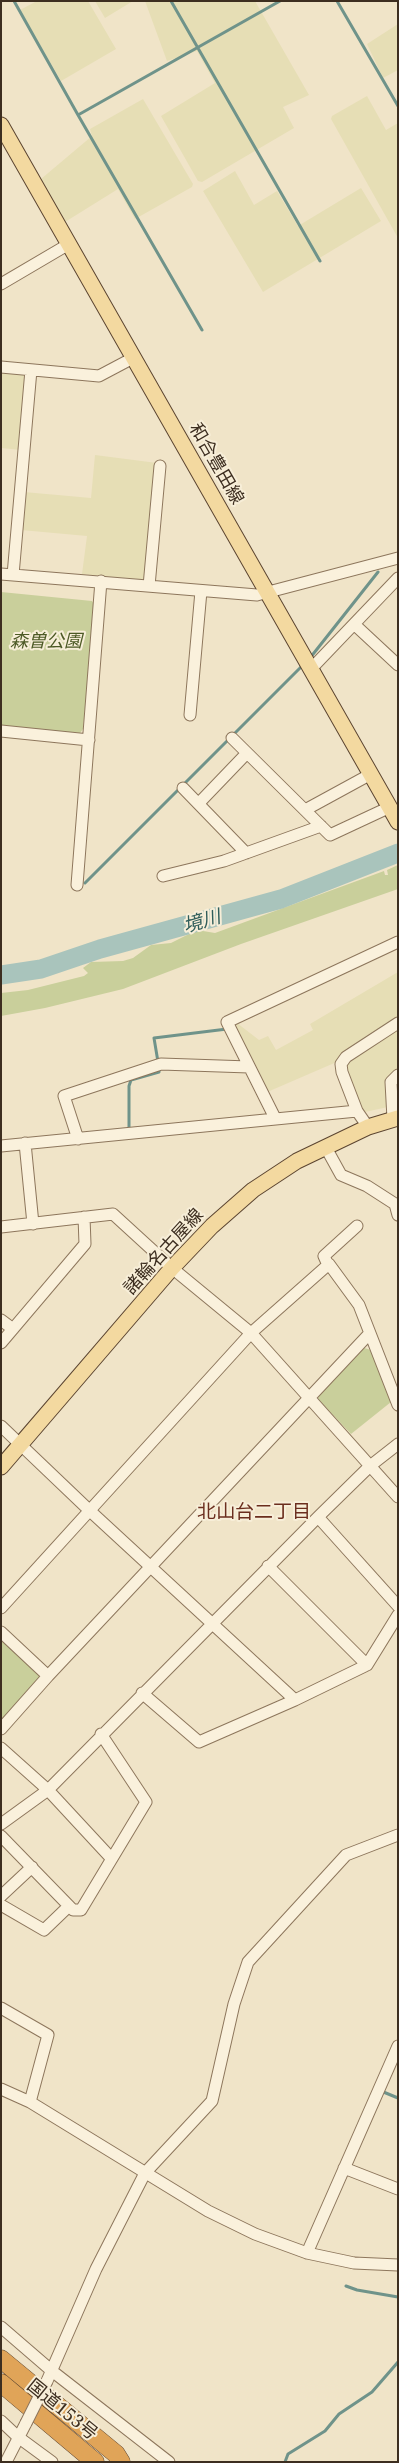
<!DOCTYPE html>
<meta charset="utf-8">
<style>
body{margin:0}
#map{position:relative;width:399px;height:2463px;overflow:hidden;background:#f0e4c8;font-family:"Noto Serif",serif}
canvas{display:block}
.frame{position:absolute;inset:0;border:2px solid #3d2e20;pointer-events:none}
</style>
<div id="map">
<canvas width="399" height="2463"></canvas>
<div class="frame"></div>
</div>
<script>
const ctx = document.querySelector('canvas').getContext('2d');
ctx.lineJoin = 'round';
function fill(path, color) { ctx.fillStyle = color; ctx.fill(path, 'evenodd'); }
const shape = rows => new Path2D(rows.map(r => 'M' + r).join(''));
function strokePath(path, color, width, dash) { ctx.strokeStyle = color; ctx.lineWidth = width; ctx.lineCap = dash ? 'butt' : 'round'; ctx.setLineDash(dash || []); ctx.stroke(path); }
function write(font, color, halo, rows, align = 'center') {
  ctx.font = font + ' "Noto Serif","Noto Sans JP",serif'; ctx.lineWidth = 4; ctx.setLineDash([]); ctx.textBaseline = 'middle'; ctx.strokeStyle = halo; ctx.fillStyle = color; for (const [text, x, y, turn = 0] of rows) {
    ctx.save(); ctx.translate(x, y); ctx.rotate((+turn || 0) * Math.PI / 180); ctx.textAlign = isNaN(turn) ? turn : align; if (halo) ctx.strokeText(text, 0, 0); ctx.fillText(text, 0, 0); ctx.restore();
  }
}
fill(shape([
 [37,1,88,1,116,49,61,81,20,10],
 [95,1,133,1,105,18],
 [145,1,255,1,309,95,283,107,294,128,202,182,198,181,161,116,215,83,197,51,167,61],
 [398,24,398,70,383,78,367,44],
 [367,96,386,130,398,123,398,238,331,119,332,116],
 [143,99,193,184,192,187,135,219,118,189,65,222,41,179,92,136,90,129],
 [235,171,254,205,277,191,298,226,361,188,381,221,263,292,203,191],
 [1,371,22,373,27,379,21,450,1,448],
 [95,455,157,463,146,581,82,574,87,536,21,530,24,492,91,498],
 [398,972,398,1021,339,1061,265,1093,235,1030,237,1023,259,1040,268,1036,276,1050,313,1030,310,1024],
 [398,1027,398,1072,388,1107,365,1112,360,1108,345,1064]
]), '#e6deb5');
fill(shape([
 [1,592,92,601,95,606,83,729,80,733,1,727],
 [398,865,398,889,241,944,123,989,45,1008,1,1016,1,993,28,990,84,976,88,973,83,968,91,962,123,961,133,958,151,945,171,943,197,930,215,933,384,871,385,875,388,875,387,870],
 [361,1347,371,1350,391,1402,351,1434,318,1399,319,1394],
 [1,1640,42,1678,1,1724]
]), '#c9cf9b');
strokePath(shape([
 [14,1,78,115,280,1],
 [171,1,320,261],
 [337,1,398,106],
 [78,115,202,330],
 [310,658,378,572],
 [85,883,304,664],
 [158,1062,154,1038,227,1029],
 [129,1127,129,1086,131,1080,159,1072,159,1069],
 [381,2091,398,2098],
 [346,2286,357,2290,398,2297],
 [285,2462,288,2454,325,2431,339,2414,372,2392,398,2362]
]), '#6f938a', 3);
strokePath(shape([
 [1,975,41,969,100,949,281,899,398,853]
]), '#a9c4bc', 19);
const minor = shape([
 [1,284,69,244],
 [1,367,99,376,133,358],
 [1,574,257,595,398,558],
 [13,575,31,370],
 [149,586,160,466],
 [355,625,398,665],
 [311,669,398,578],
 [190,715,201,591],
 [1,731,89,740],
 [232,738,330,835,390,807],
 [183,788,246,853],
 [199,803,247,753],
 [305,810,371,774],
 [163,876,224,861,321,826],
 [77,885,101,581],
 [275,1118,227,1022,398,942],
 [393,1119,391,1082,398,1075],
 [368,1127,357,1111,342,1072,341,1064,346,1057,398,1023],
 [78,1139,64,1096,161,1064,249,1067],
 [25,1143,33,1224],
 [1,1146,357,1111],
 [325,1146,341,1175,367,1186,395,1204,398,1215],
 [1,1227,113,1214,172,1268,251,1333,398,1497],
 [328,1265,324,1256,357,1226],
 [1,1320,13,1329],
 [1,1343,85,1244,84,1217],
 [1,1426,89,1510,295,1700,367,1665,398,1615],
 [318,1517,398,1606],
 [268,1566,367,1665],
 [1,1608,251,1333,329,1264,359,1305,398,1405],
 [1,1632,48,1676],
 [142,1693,199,1742,295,1700],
 [1,1729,48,1676,370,1333],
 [1,1748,48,1790,111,1858],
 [1,1824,48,1790,318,1517,370,1466,398,1444],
 [1,1836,73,1910,81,1910,146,1802,101,1734],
 [1,1896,32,1867],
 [1,1905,44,1930,69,1906],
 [1,2008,48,2035,30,2102],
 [1,2089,30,2102,208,2211,255,2234,307,2253,354,2263,398,2265],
 [344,2168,398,2189],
 [307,2253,398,2046],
 [1,2327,52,2371,169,2462],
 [47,2381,96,2269,145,2173,212,2101,234,2004,248,1962,346,1855,398,1835],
 [1,2421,18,2437,52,2462],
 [6,2462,26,2423]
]);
const major = shape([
 [1,125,398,822],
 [1,1467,172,1268,212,1226,253,1190,297,1161,368,1127,398,1118]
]);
const highway = shape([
 [1,2359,116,2454,121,2462],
 [1,2383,95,2462]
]);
strokePath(minor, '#8d765c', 13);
strokePath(major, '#5b4430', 17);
strokePath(highway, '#5b4430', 19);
strokePath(minor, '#faf1dc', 11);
strokePath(major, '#f3d9a0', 15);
strokePath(highway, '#e0a458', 18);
const minorBridge = shape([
 [26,2423,47,2381]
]);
strokePath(minorBridge, '#8d765c', 13, []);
strokePath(minorBridge, '#faf1dc', 11);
write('18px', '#3d2e20', '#f7eed8', [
 ["和合豊田線",216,464,60],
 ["諸輪名古屋線",164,1252,-48],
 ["国道153号",62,2410,39]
]);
write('italic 18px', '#4d5a26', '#f7eed8', [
 ["森曽公園",46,642]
]);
write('italic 19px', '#2f5d5a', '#f7eed8', [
 ["境川",202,922,-16]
]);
write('19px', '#6b2e1e', '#f7eed8', [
 ["北山台二丁目",254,1513]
]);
</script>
